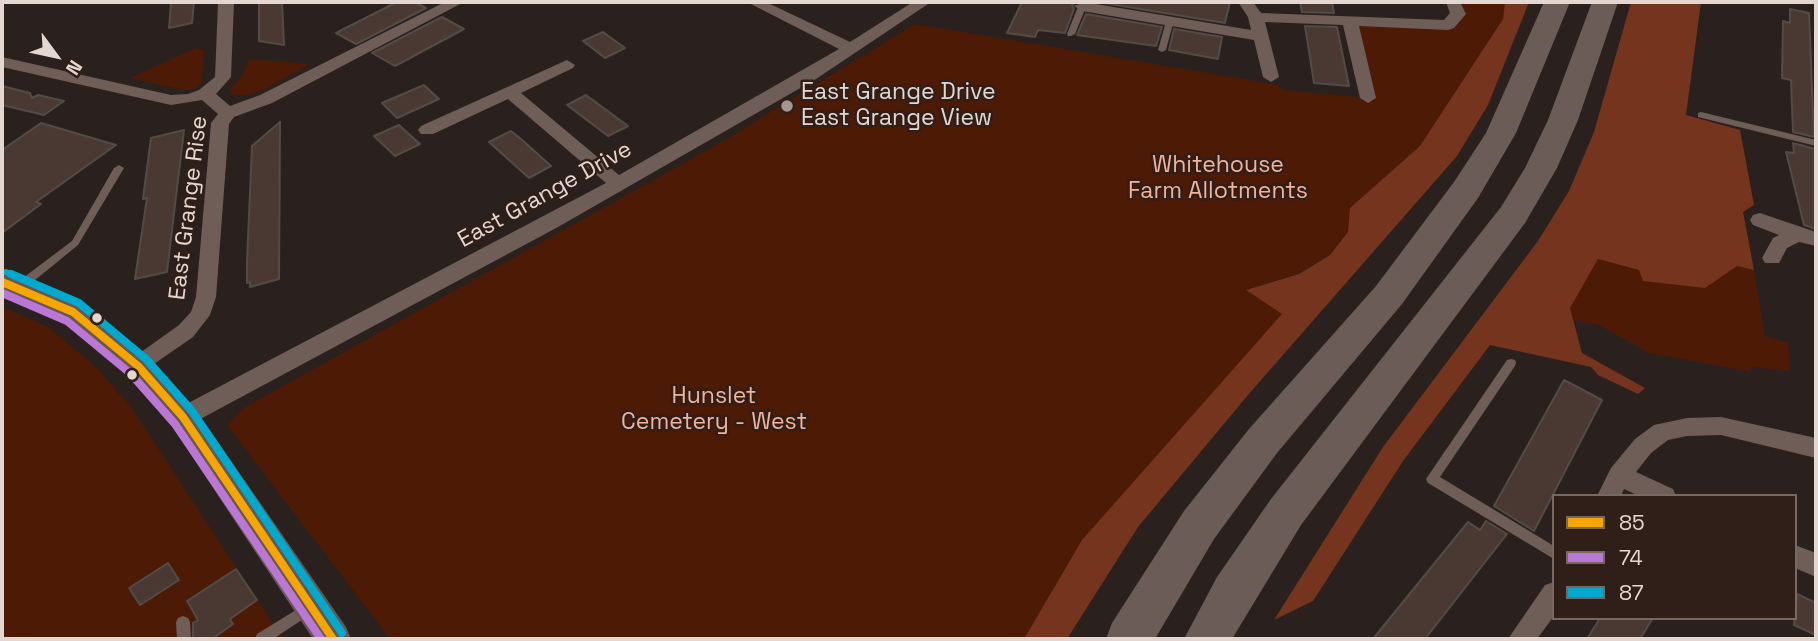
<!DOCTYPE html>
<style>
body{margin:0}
#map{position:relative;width:1818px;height:641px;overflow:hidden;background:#2a211e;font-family:"Space Grotesk",sans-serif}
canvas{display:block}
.frame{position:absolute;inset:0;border:4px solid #e4d7d2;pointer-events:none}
.legend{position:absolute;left:1552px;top:494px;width:245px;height:126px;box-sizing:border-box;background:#301e18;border:2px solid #786862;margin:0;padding:9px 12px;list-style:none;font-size:21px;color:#e4d7d2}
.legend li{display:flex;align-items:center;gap:14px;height:35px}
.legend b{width:35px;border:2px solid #786862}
.north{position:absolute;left:21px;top:21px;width:70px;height:70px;-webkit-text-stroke:5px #301e18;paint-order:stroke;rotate:123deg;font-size:19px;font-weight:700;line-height:28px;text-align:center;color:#e4d7d2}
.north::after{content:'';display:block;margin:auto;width:24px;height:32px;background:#e4d7d2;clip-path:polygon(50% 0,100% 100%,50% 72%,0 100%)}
</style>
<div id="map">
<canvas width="1818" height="641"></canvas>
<div class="frame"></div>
<ul class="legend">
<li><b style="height:9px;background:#f7a600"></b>85</li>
<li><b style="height:9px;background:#ba77d6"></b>74</li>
<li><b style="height:9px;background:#00a9ce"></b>87</li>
</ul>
<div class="north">N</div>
</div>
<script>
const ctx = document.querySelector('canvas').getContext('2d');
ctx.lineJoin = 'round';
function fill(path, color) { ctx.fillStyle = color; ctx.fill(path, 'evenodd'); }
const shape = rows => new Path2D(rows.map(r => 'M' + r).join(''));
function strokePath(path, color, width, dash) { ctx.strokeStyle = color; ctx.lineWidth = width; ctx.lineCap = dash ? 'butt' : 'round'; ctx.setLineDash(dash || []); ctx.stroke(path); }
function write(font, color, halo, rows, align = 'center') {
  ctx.font = font + ' "Space Grotesk",sans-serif'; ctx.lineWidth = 5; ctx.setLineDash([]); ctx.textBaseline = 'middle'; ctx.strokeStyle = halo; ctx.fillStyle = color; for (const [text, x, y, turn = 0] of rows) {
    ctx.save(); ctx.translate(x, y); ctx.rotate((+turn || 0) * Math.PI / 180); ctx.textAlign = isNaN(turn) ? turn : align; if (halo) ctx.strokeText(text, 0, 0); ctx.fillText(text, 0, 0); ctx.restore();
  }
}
fill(shape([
 [1453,2,1505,2,1503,19,1420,146,1351,208,1348,232,1329,255,1299,273,1246,290,1283,314,1082,540,1024,639,390,639,227,425,242,409,720,143,915,24,1279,85,1283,90,1367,98,1350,22,1448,25,1458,14],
 [196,48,204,51,202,82,196,88,184,90,130,78],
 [249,60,252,59,309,64,268,88,247,95,233,95,230,89,243,75],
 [1598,258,1640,270,1737,266,1754,270,1765,336,1788,343,1790,371,1750,367,1752,372,1649,353,1597,324,1573,321,1570,308],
 [2,307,48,327,94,365,131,407,283,639,2,639]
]), '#4d1a06');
fill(shape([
 [1505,2,1529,2,1488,105,1457,156,1248,395,1138,527,1067,639,1024,639,1082,540,1282,314,1246,290,1299,274,1330,255,1348,232,1350,208,1420,146,1503,19],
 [1631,2,1701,2,1686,115,1740,130,1754,205,1743,212,1754,270,1737,266,1705,288,1643,281,1639,270,1598,259,1570,308,1582,353,1645,388,1638,394,1598,375,1591,367,1490,345,1403,461,1313,601,1274,620,1383,447,1538,241,1569,191,1594,132]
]), '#75341d');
const building = shape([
 [171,2,194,2,192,23,169,28,171,2],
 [259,2,282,2,284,45,259,41,259,2],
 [397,2,414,2,426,8,356,44,336,33,397,2],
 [1022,2,1077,2,1072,5,1074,9,1065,33,1038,30,1035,37,1007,33,1022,2],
 [1098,2,1230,2,1225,23,1098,2],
 [1300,2,1332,2,1334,13,1302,12,1300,2],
 [1790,9,1809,13,1814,137,1793,132,1791,80,1782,78,1783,21,1790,23,1790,9],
 [1086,14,1162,27,1156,46,1077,35,1086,14],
 [442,17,464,29,395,66,372,53,442,17],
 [1305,26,1337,27,1349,86,1314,83,1305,26],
 [1174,29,1222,37,1218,59,1169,50,1174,29],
 [603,32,625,48,605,58,583,41,603,32],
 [424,85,439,99,397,118,382,103,424,85],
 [2,86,30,93,32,98,38,95,64,101,44,115,2,105,2,86],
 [586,95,628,126,608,136,567,105,586,95],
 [280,122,279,279,250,287,250,282,247,283,247,262,252,146,280,122],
 [41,123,116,145,36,202,41,204,2,233,2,150,41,123],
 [399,125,420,144,395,156,374,136,399,125],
 [184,130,167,272,135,279,147,198,143,199,151,138,184,130],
 [511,131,521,139,551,166,529,178,489,142,511,131],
 [1793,143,1815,149,1816,229,1804,225,1786,152,1794,153,1793,143],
 [1564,380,1602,400,1534,531,1494,506,1564,380],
 [1486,521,1507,534,1425,639,1373,639,1468,522,1480,530,1486,521],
 [168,563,179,580,140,605,129,588,168,563],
 [236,569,257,600,230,619,233,624,212,639,193,639,193,623,198,620,187,601,236,569],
 [1797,594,1816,603,1816,635,1794,625,1797,594],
 [1600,618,1653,618,1640,639,1587,639,1600,618]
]);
fill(building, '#4a3932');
strokePath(building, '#534b47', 2);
fill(shape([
 [1080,2,1088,2,1075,34,1071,36,1068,36,1067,34,1080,2],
 [1167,18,1173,18,1174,20,1166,50,1162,52,1158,50,1167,18],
 [1701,112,1816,140,1816,146,1698,117,1698,113,1701,112],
 [119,165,124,168,78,245,23,290,15,290,14,287,15,284,72,241,114,168,119,165],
 [1511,359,1515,360,1516,363,1515,366,1440,477,1554,546,1554,559,1428,483,1426,479,1507,360,1511,359],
 [309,602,314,604,316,608,314,612,273,639,255,639,257,634,309,602],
 [183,616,188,618,190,622,191,639,177,639,176,622,178,618,183,616]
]), '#6f5d58');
fill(shape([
 [218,2,234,2,231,77,216,94,230,106,260,95,445,2,464,2,272,103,234,117,229,124,216,297,210,315,193,337,138,375,130,372,127,366,130,360,179,325,191,312,196,297,211,123,218,114,202,100,171,105,2,67,2,57,171,95,188,94,199,90,215,77,218,2],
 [747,2,766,2,850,42,913,2,931,2,816,79,558,227,191,424,183,426,175,424,172,417,175,410,606,183,508,99,433,134,421,134,418,130,421,126,567,60,575,65,573,68,521,93,619,175,839,49,747,2],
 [1084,2,1251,30,1248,17,1238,2,1253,2,1261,13,1444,20,1450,13,1446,2,1460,2,1466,14,1454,28,1448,30,1359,26,1376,98,1368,103,1360,98,1343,25,1265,22,1279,77,1271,82,1263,77,1254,40,1082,11,1074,6,1084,2],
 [1760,213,1816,232,1816,246,1799,242,1787,248,1779,263,1765,263,1762,258,1773,238,1779,235,1753,225,1750,220,1753,215,1760,213],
 [1721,417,1816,438,1816,458,1721,435,1687,436,1668,440,1651,453,1636,472,1673,489,1676,496,1639,496,1624,489,1621,496,1597,496,1611,468,1635,439,1654,425,1687,418,1721,417],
 [1795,545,1816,553,1816,577,1795,568,1795,545],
 [1554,582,1554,616,1537,639,1508,639,1545,585,1554,582]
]), '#6f5d58');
fill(shape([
 [2,272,83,305,148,358,194,408,216,439,346,627,351,639,313,639,172,426,128,374,63,319,2,293,2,272]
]), '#685751');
fill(shape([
 [1544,2,1570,2,1516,133,1478,198,1402,304,1277,453,1214,539,1155,639,1106,639,1112,623,1184,511,1249,429,1376,286,1454,182,1486,133,1544,2],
 [1592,2,1618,2,1578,120,1557,168,1525,223,1301,525,1232,639,1184,639,1217,577,1271,499,1501,207,1525,168,1548,120,1592,2]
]), '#6b5c58');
strokePath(shape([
 [2,282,73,312,138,366,183,417,333,639]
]), '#f7a600', 8);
strokePath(shape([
 [2,293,67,321,131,374,175,424,321,639]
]), '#ba77d6', 8);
strokePath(shape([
 [6,272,15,276]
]), '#00a9ce', 6);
strokePath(shape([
 [11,274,79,303,146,359,192,411,342,633]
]), '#00a9ce', 8);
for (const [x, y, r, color] of [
 [787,106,7,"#a39793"],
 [97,318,6,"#e4d7d2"],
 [132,375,6,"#e4d7d2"]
]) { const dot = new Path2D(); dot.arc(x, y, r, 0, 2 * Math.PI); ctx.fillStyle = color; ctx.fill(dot); strokePath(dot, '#301e18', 2.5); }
write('23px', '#e4d7d2', '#301e18', [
 ["East Grange Drive",801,93],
 ["East Grange View",801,119]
], 'left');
write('23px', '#f4b29b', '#301e18', [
 ["Whitehouse",1218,166],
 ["Farm Allotments",1218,192],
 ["Hunslet",714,397],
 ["Cemetery - West",714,423]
]);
write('23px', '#e4d7d2', '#301e18', [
 ["East Grange Drive",545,195,-29],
 ["East Grange Rise",189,208,-83]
]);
</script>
